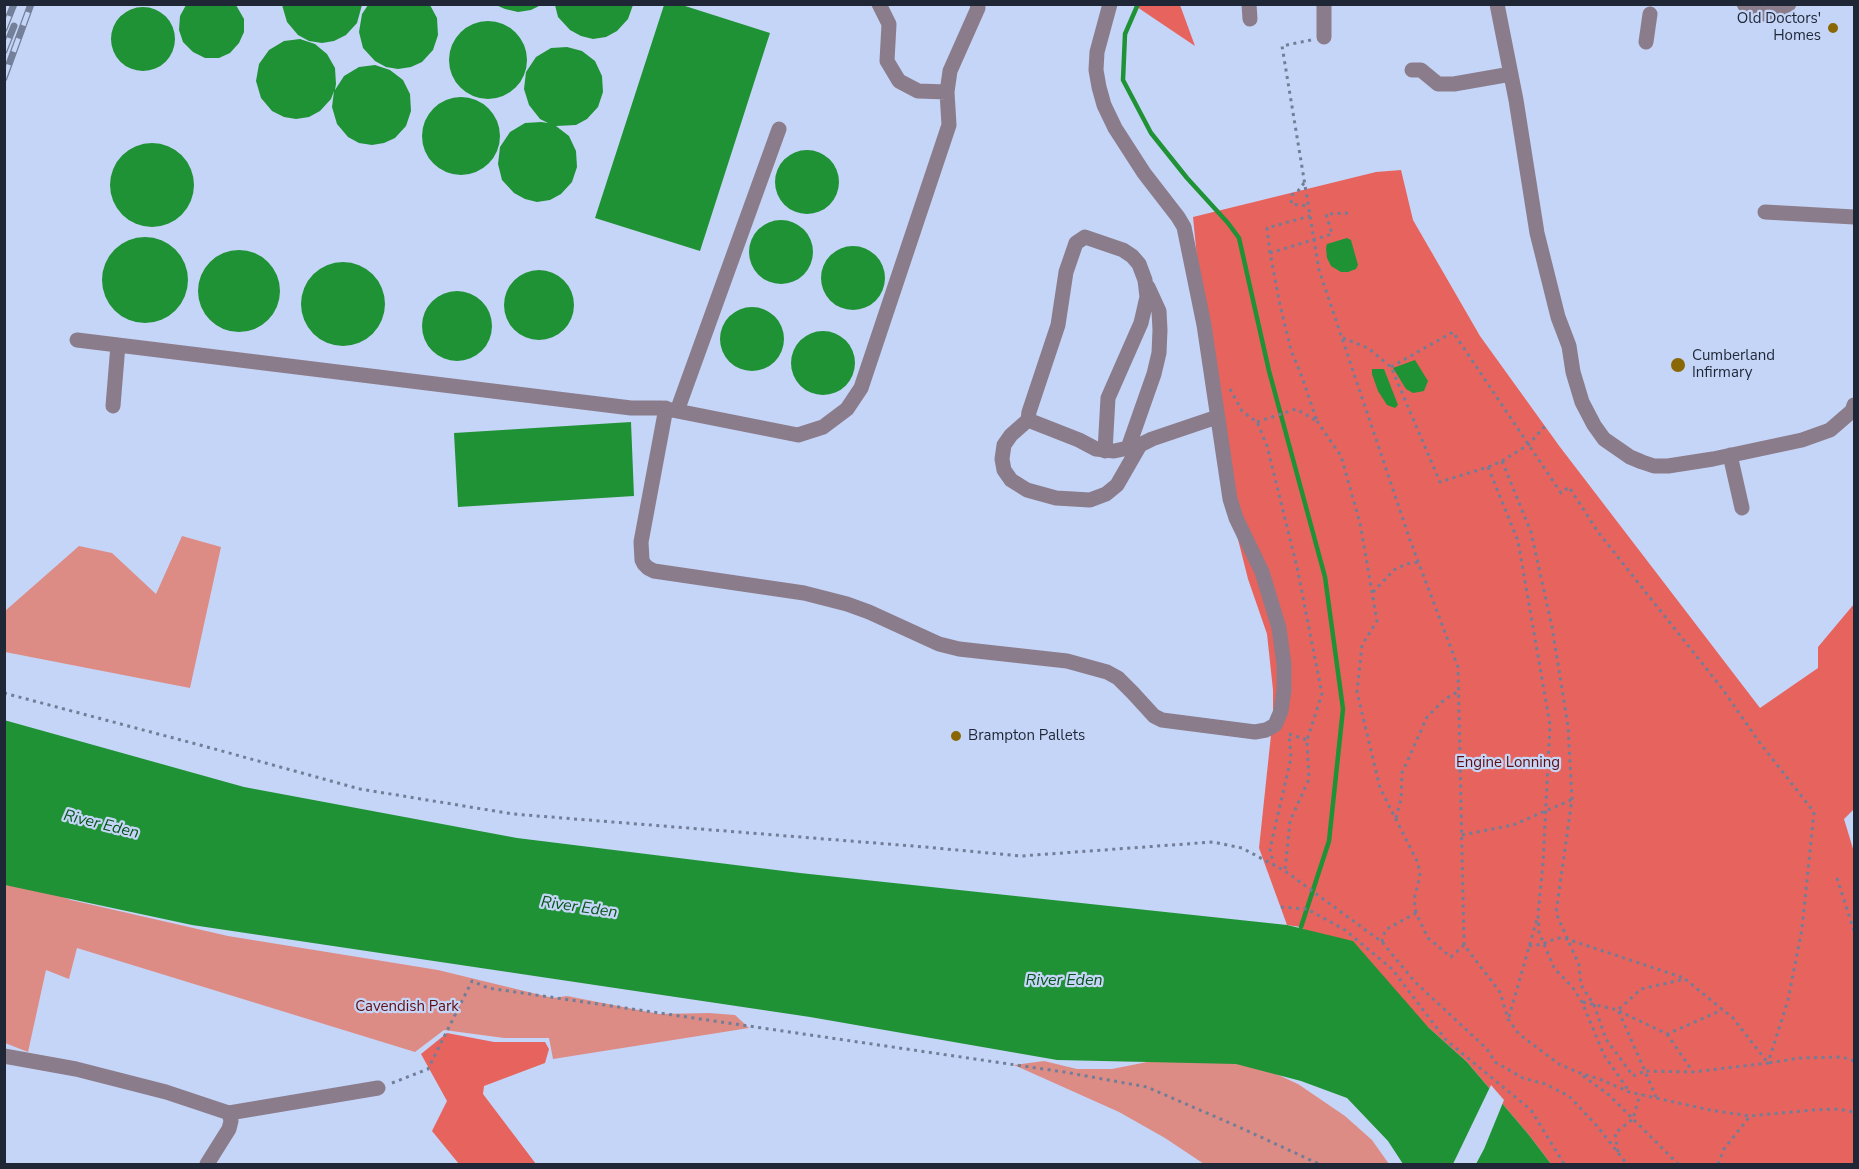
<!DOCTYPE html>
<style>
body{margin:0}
#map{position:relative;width:1859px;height:1169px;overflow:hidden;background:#c5d5f7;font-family:"Nunito Sans",sans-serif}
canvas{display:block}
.frame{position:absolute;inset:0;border:6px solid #1f2737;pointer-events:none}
</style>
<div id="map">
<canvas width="1859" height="1169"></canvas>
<div class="frame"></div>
</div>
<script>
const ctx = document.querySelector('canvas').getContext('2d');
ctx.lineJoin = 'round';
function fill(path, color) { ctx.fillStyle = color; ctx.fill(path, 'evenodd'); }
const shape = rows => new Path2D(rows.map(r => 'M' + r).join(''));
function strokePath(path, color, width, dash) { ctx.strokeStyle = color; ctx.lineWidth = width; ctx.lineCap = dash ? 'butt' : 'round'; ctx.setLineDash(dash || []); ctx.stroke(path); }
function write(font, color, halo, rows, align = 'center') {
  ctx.font = font + ' "Nunito Sans",sans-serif'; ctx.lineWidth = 4.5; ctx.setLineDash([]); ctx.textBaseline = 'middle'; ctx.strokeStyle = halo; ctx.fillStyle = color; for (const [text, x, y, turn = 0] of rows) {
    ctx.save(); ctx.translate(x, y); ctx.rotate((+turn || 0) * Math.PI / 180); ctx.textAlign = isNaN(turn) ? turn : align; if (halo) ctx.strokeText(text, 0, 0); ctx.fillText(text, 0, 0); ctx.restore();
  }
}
fill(shape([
 [182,536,221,547,190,688,5,652,5,611,79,546,112,553,156,594],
 [4,876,71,900,228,936,438,970,553,998,567,996,659,1014,709,1013,735,1015,749,1028,553,1059,549,1038,504,1038,444,1030,415,1052,77,948,69,979,46,970,28,1052,5,1043],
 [1162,1059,1215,1059,1263,1068,1298,1084,1345,1116,1372,1140,1389,1164,1204,1164,1165,1138,1119,1112,1014,1065,1044,1061,1077,1069,1112,1069]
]), '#dd8c85');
fill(shape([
 [1134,5,1180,5,1195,46],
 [1401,170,1413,220,1480,336,1560,447,1760,708,1818,668,1818,647,1854,604,1854,809,1844,819,1854,852,1854,1164,1551,1164,1529,1135,1467,1062,1428,1027,1301,927,1287,925,1259,848,1273,716,1273,690,1267,634,1248,579,1216,452,1193,217,1376,172],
 [447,1033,494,1042,545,1042,549,1049,545,1063,484,1086,483,1094,536,1164,459,1164,432,1131,447,1101,421,1054]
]), '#e6645d');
fill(shape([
 [186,5,236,5,244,19,244,32,239,43,230,53,219,58,205,58,193,52,183,42,179,30,180,16],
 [362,5,357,23,346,35,334,41,322,43,309,41,298,35,287,22,282,5],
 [368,5,430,5,437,18,438,35,433,50,422,62,411,67,398,69,386,67,375,61,363,48,359,32,362,14],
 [496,5,541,5,531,10,518,12,505,9],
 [555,5,555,4,633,5,628,19,617,31,606,37,593,39,581,36,570,30,558,17],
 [664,5,682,5,770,33,700,251,595,218],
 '111 39a32 32 0 1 1 64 0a32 32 0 1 1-64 0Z',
 '449 60a39 39 0 1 1 78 0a39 39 0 1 1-78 0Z',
 [300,39,315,44,327,54,335,68,336,84,335,90,344,76,359,67,375,65,390,70,403,80,410,94,411,111,406,126,395,138,384,143,372,145,359,143,348,137,337,124,332,107,334,91,331,99,320,111,309,117,296,119,284,117,272,111,261,98,256,81,259,64,269,50,284,41],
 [567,47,582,51,595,61,602,76,603,92,598,107,587,119,576,125,556,126,569,136,576,151,577,167,572,182,561,194,550,200,537,202,525,199,514,193,502,180,498,164,500,147,510,132,525,123,541,122,548,123,540,119,529,105,524,89,526,72,536,57,551,48],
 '422 136a39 39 0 1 1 78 0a39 39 0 1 1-78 0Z',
 '110 185a42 42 0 1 1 84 0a42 42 0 1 1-84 0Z',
 '775 182a32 32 0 1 1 64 0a32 32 0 1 1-64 0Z',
 '749 252a32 32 0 1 1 64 0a32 32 0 1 1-64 0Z',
 '102 280a43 43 0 1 1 86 0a43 43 0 1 1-86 0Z',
 [1347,238,1351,240,1358,265,1356,269,1348,272,1341,272,1331,266,1327,258,1326,248,1327,244],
 '821 278a32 32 0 1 1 64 0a32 32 0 1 1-64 0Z',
 '198 291a41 41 0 1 1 82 0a41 41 0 1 1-82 0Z',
 '301 304a42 42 0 1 1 84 0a42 42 0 1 1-84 0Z',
 '504 305a35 35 0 1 1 70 0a35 35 0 1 1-70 0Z',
 '422 326a35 35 0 1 1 70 0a35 35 0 1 1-70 0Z',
 '720 339a32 32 0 1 1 64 0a32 32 0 1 1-64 0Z',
 '791 363a32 32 0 1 1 64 0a32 32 0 1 1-64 0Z',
 [1415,360,1428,381,1424,391,1413,393,1406,389,1393,368],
 [1372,369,1384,369,1398,405,1395,408,1387,405,1378,391,1372,374],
 [631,422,634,496,458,507,454,433],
 [4,720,244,787,517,838,800,873,1287,925,1353,941,1428,1027,1467,1062,1529,1135,1551,1164,1403,1164,1388,1141,1347,1098,1301,1081,1236,1064,1057,1060,810,1017,192,925,5,885]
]), '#209236');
fill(shape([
 [1491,1085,1504,1100,1484,1149,1476,1164,1453,1164]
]), '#c5d5f7');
strokePath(shape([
 [1138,4,1125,34,1123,80,1151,133,1187,178,1228,223,1239,238,1269,371,1325,577,1343,709,1329,841,1301,927]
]), '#209236', 4.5);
strokePath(shape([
 [1311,40,1282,46,1319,270,1410,540,1458,667,1464,945,1500,992,1508,1019,1519,1034,1559,1064,1580,1073,1602,1080,1629,1092,1710,1110,1750,1116,1812,1110,1838,1109,1854,1112],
 [1304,183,1298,191,1292,195,1291,204,1308,206],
 [1270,253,1267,228,1310,216],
 [1343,338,1368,348,1391,367,1440,482,1488,467,1502,461,1531,532,1552,627,1568,726,1572,799,1556,913,1579,965,1581,985,1594,1005,1606,1039,1633,1076,1645,1071,1618,1010],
 [1391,367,1453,332,1561,493,1569,487,1598,532,1721,687,1760,743,1814,812,1802,929,1788,1000,1768,1063,1693,1072,1645,1071,1656,1097],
 [1230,389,1242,411,1257,422,1267,446,1297,567,1322,694,1307,740,1309,779,1290,821,1285,871],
 [1317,421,1341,456,1360,523,1377,621,1362,645,1357,692,1380,788,1418,863,1420,876,1414,900,1416,913],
 [1257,422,1296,409,1317,421,1302,377,1291,350,1280,305,1270,253,1332,234,1326,214,1348,213],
 [1502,461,1528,445,1545,426],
 [1488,467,1518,541,1550,725,1543,863,1538,915,1539,932,1554,968,1573,988,1582,1002,1604,1055,1629,1091],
 [1373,592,1394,570,1406,564,1419,562],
 [4,693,211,748,360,789,513,814,925,847,1021,856,1213,842,1242,848,1285,871,1382,942,1415,982,1487,1049,1495,1062,1523,1078,1545,1084,1569,1096,1597,1126,1627,1164],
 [1396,818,1401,799,1402,773,1427,717,1445,699,1459,691],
 [1462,835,1513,825,1571,800],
 [1274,866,1270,849,1291,758,1289,734,1307,740],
 [1837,878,1854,931],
 [1281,907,1307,909,1345,930,1392,969,1446,1040,1531,1110,1564,1164],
 [1382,942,1385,930,1416,913,1428,938,1451,957,1464,945],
 [1529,946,1543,944,1557,938,1567,939,1684,978],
 [1583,1002,1618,1010,1641,989,1685,979,1733,1018,1768,1063,1800,1058,1842,1057,1854,1061],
 [1619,1011,1667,1034,1722,1010],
 [1509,1017,1537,919],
 [1667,1034,1693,1072],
 [1583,1076,1609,1095,1678,1164],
 [392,1083,428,1069,472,981,488,988,1064,1072,1147,1087,1239,1127,1319,1164],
 [1618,1152,1615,1133,1633,1119,1640,1094],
 [1718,1164,1724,1149,1750,1116]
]), '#727e97', 3, [3, 4.5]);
strokePath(shape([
 [879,4,889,24,887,61,899,81,918,91,947,92],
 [1249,4,1250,19],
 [1497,4,1516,100,1537,233,1558,317,1569,346,1573,372,1582,402,1594,425,1604,439,1630,457,1642,462,1654,466,1668,466,1713,459,1802,440,1830,430,1852,411,1854,405],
 [1744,4,1748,9,1763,14,1778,10,1789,4],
 [1324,37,1324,4],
 [1646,42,1650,14],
 [1412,70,1421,70,1438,84,1454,84,1511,74],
 [1765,212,1854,217],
 [77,340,631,408,662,408,798,435,823,427,847,409,861,388,949,125,947,92,950,71,978,8,977,4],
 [113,406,118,345],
 [666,408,641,542,642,560,644,564,648,568,654,571,804,593,847,604,869,612,939,644,959,649,1067,661,1107,672,1118,678,1133,693,1154,716,1162,720,1255,732,1266,730,1275,725,1281,711,1284,690,1284,665,1279,628,1262,572,1236,518,1230,499,1204,325,1184,227,1178,217,1144,173,1115,128,1104,105,1099,87,1096,70,1097,52,1110,4],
 [677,411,779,129],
 [1028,420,1029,412,1058,325,1066,272,1076,243,1085,237,1123,250,1132,256,1139,264,1145,280,1147,297,1141,323,1108,398,1105,451],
 [1140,445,1117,485,1106,494,1090,500,1056,498,1027,490,1011,480,1004,470,1002,459,1004,445,1011,435,1028,420,1079,440,1096,449,1114,451,1138,446,1152,439,1217,417],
 [1128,448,1154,374,1159,353,1160,330,1159,311,1148,287],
 [1730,455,1742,508],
 [4,1056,76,1069,166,1092,229,1113,378,1088],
 [207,1164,229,1129,231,1121,229,1113]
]), '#8b7c8b', 15);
const rail = shape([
 [4,29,14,4],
 [4,51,14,26],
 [4,78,31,4]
]);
strokePath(rail, '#748099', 7);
strokePath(rail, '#c5d5f7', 4.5, [14]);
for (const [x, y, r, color] of [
 [1833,28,6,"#896704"],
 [1678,365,8,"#896704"],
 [956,736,6,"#896704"]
]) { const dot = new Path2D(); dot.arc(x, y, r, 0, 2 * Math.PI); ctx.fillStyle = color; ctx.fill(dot); strokePath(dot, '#c5d5f7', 2); }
write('15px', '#1f2737', '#c5d5f7', [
 ["Old Doctors'",1821,19,"right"],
 ["Homes",1821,36,"right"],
 ["Cumberland",1692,356],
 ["Infirmary",1692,373],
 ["Brampton Pallets",968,736]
], 'left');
write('15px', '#610d0f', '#c5d5f7', [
 ["Engine Lonning",1508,763],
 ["Cavendish Park",407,1007]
]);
write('italic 16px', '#075518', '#c5d5f7', [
 ["River Eden",101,825,14],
 ["River Eden",579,908,8],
 ["River Eden",1064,981]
]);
</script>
